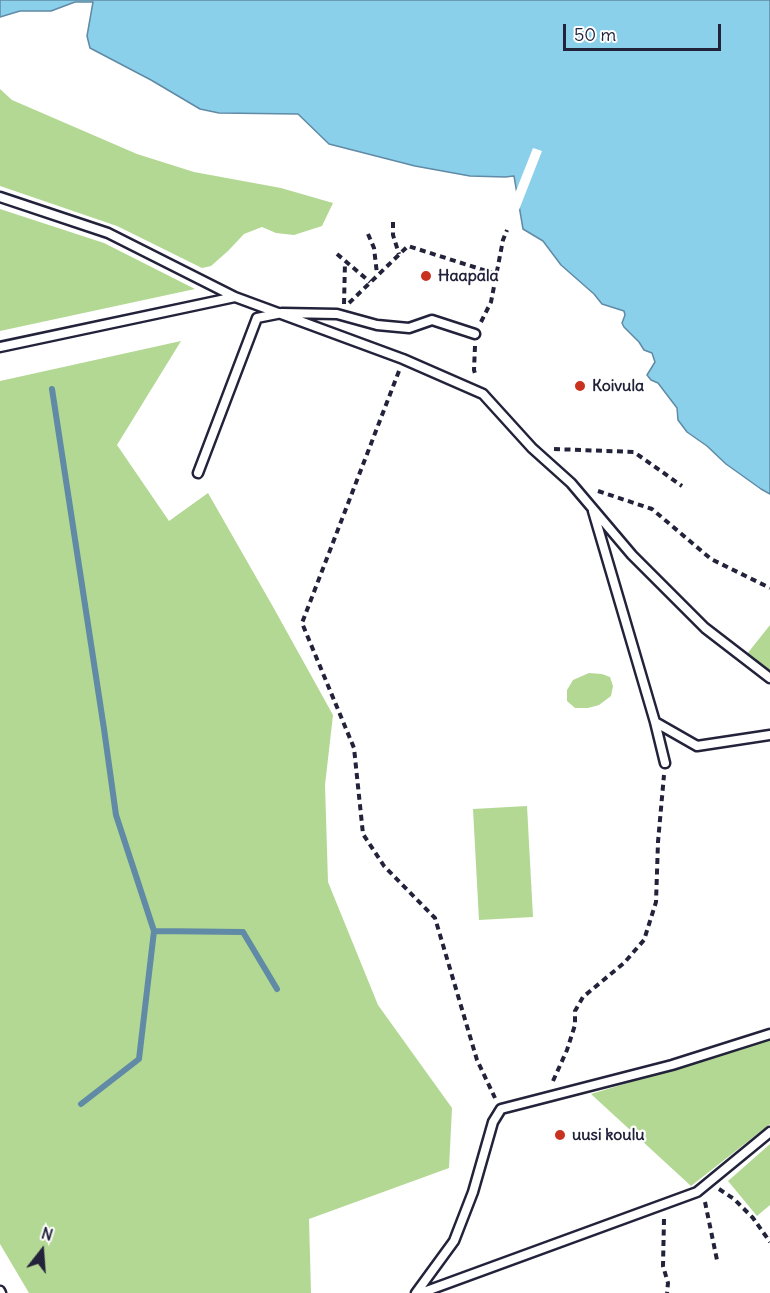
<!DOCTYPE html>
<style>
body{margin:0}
#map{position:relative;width:770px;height:1293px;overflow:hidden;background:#fff;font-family:Delius,sans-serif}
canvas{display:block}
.north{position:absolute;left:12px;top:1221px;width:60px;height:60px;-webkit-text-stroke:4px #fff;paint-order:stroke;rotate:17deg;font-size:16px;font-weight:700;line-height:24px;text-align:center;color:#22223b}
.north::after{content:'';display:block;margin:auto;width:21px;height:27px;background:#22223b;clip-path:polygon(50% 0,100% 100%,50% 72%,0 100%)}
.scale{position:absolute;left:563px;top:24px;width:158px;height:27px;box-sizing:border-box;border:3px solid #22223b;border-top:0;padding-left:8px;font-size:18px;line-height:21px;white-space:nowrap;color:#22223b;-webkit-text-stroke:4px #fff;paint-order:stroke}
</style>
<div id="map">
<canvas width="770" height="1293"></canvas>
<div class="north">N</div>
<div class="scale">50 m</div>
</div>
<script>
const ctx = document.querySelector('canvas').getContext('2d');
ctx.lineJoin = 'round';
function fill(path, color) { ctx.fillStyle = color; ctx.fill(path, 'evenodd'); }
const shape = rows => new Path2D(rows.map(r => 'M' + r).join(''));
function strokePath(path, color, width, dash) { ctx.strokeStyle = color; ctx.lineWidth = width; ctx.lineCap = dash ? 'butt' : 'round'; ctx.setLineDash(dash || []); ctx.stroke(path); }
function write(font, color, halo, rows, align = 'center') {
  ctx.font = font + ' Delius,sans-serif'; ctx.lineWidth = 4.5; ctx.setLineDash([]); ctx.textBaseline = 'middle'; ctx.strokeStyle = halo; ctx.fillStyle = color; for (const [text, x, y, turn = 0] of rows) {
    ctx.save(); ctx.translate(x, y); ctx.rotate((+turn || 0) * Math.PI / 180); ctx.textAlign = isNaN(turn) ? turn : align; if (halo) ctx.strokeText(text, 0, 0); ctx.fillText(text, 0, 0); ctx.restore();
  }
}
fill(shape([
 [0,89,12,100,137,154,194,172,281,188,333,203,322,226,294,235,276,233,262,227,244,234,228,251,211,266,202,268,117,226,0,186],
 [0,209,104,243,195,289,0,331],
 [181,341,117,445,169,521,208,493,272,605,333,715,325,785,328,882,378,1005,452,1108,449,1168,309,1219,311,1293,29,1293,0,1244,0,381],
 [770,625,770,672,747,654],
 [589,673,602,674,610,677,613,686,611,696,599,705,588,708,575,708,567,701,567,690,573,680],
 [527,806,533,917,479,920,473,809],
 [770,1040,770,1124,691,1186,591,1094],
 [770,1144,770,1205,757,1216,728,1181]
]), '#b3d894');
const water = shape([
 [0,0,770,0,770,494,761,489,726,464,707,446,687,432,678,420,677,408,658,383,651,380,647,375,655,362,652,353,644,350,639,342,624,327,622,323,625,315,624,311,602,304,594,294,561,265,543,241,523,229,514,176,505,177,470,176,415,166,329,144,298,114,219,113,200,109,151,80,90,48,87,36,93,2,75,2,51,11,20,11,0,17,0,0]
]);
fill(water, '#8ad0eb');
strokePath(water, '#608aa5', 1.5);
fill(shape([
 [533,148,542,151,517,215,514,196]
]), '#fff');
strokePath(shape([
 [52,389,104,729,116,815,154,931,139,1059,81,1104],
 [154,931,243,932,277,989]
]), '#608aa5', 6);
const service = shape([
 [0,197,108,233,235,297],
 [0,347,235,297,403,359,483,394,532,448,571,483,632,555,705,628,770,678],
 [198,473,257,318,282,313,337,314,377,325,409,328,432,320,475,334],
 [593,511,655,722,665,763],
 [655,722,697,746,770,735],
 [0,1291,1,1293],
 [416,1293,454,1241,473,1192,493,1122,501,1109,672,1065,770,1034],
 [421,1293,697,1192,770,1132]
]);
strokePath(service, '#22223b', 13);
strokePath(shape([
 [393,222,393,235,399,254],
 [368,234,374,248,377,274],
 [337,254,370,282],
 [349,303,408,246,496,274],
 [344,304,345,262],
 [481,322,491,302,503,240,507,230],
 [475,346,474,370,476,377],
 [399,371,302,623,354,748,363,834,384,866,435,918,477,1060,495,1098],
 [554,449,634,452,682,486],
 [598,491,652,509,711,559,770,588],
 [553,1081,567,1050,575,1025,575,1011,583,997,624,963,644,940,656,902,658,842,664,775],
 [719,1189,734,1199,753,1218,770,1242],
 [705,1202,717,1260],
 [664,1219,663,1266,668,1283,667,1293]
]), '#22223b', 4, [6, 4.5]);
strokePath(service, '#fff', 8);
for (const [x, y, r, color] of [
 [426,276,6,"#c8321e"],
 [580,386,6,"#c8321e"],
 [560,1135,6,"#c8321e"]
]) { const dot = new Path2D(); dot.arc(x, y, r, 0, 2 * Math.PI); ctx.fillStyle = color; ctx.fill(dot); strokePath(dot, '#fff', 2); }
write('bold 16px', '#22223b', '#fff', [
 ["Haapala",438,276],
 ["Koivula",592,386],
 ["uusi koulu",572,1135]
], 'left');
</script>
